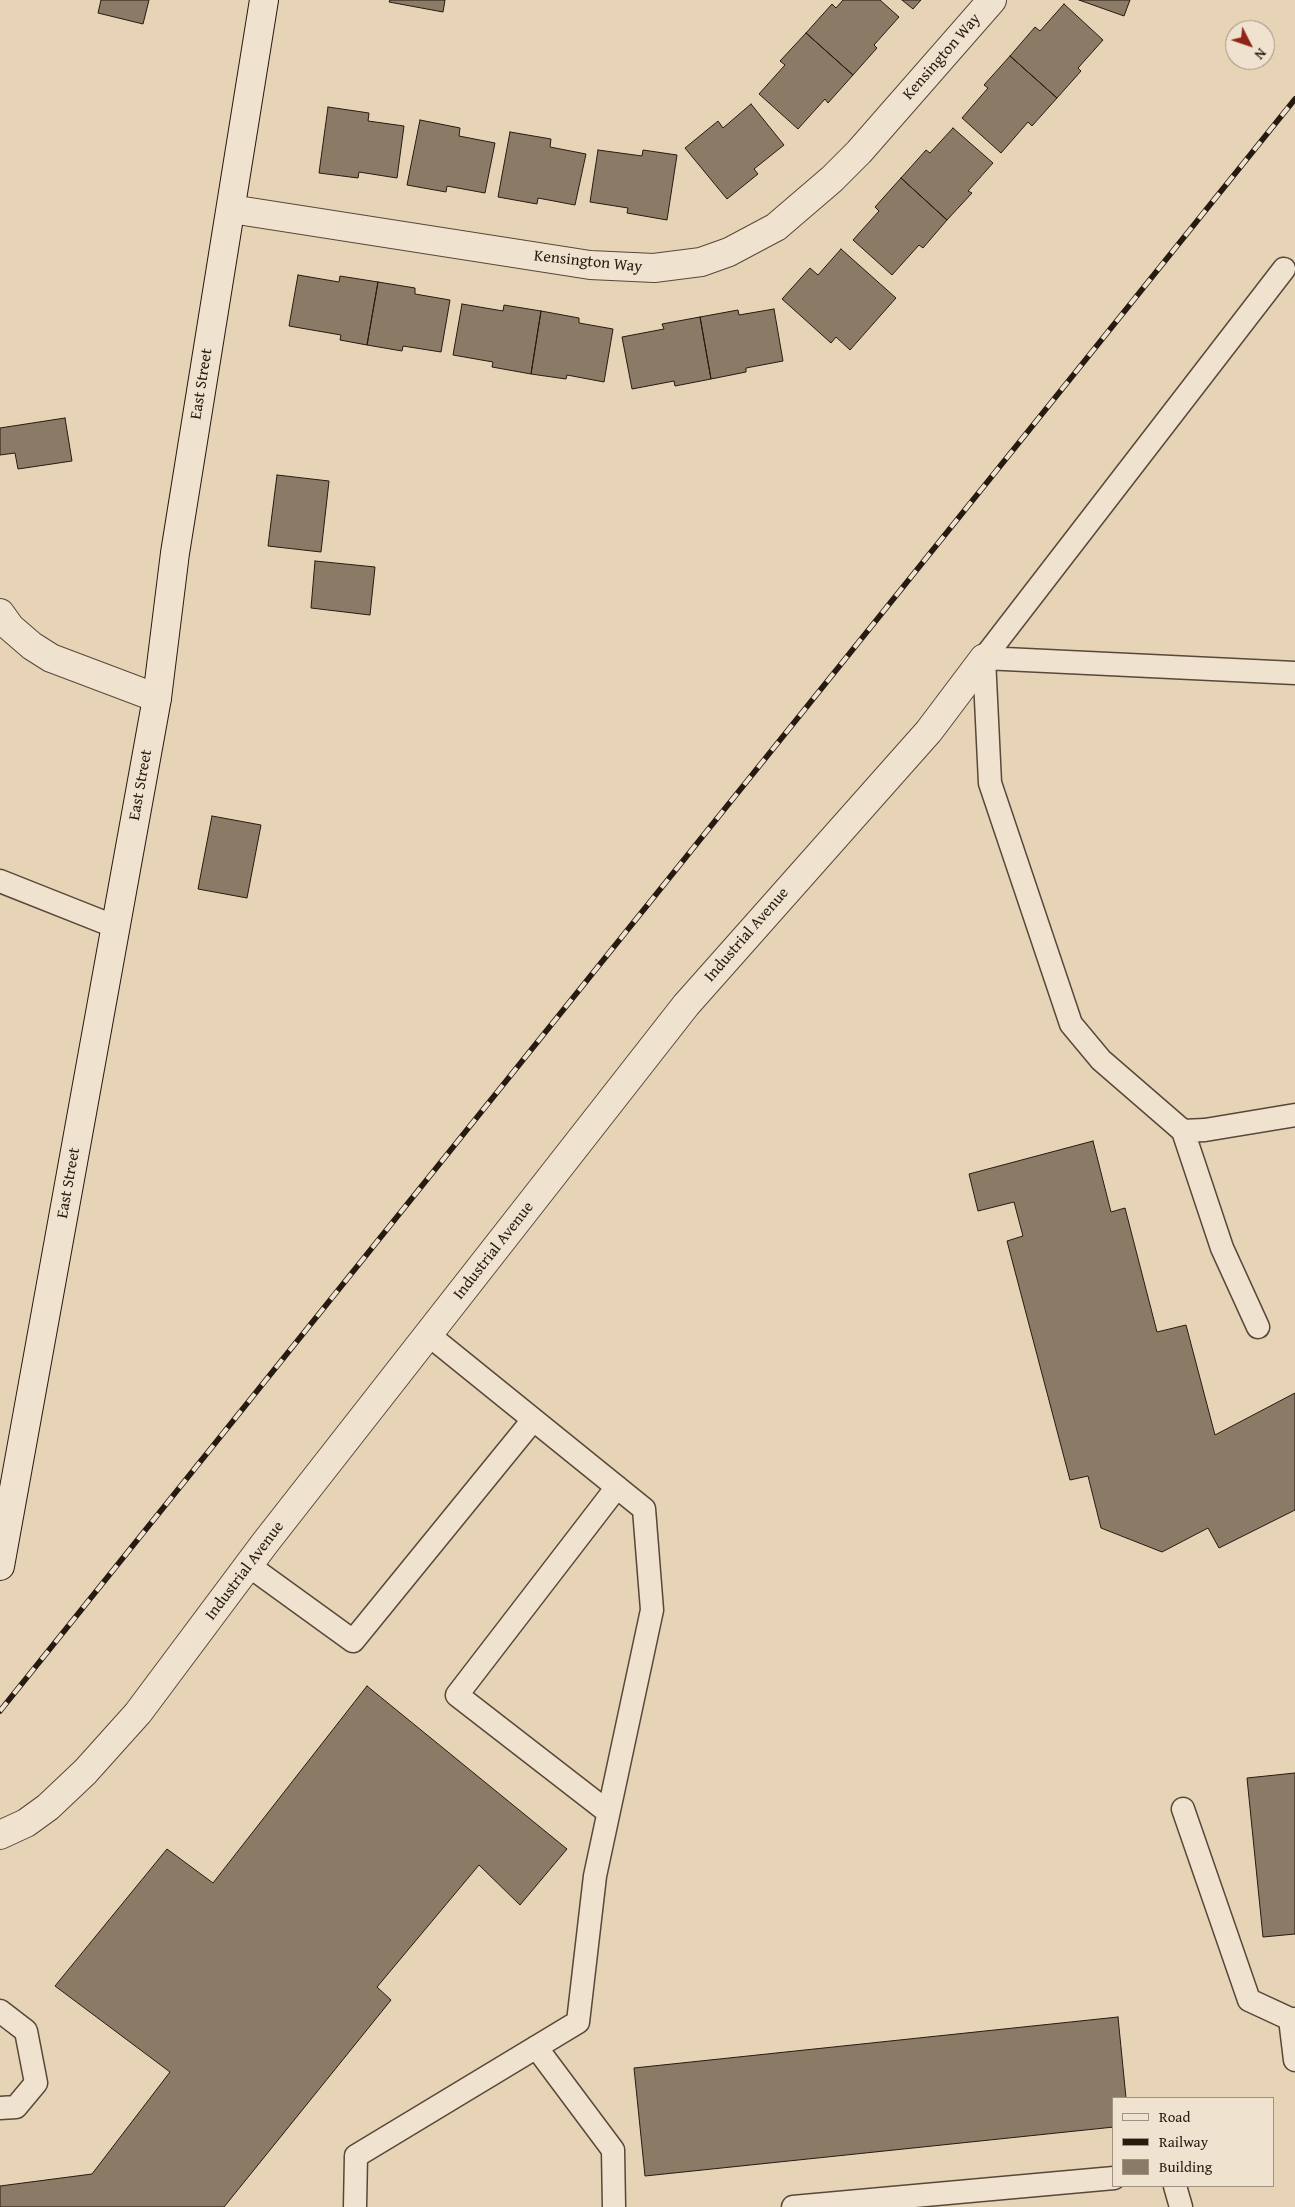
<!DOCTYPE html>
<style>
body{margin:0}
#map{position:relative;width:1295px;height:2207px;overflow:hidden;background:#e7d3b5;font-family:"Gentium Book Plus",serif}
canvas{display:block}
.legend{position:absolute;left:1112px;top:2097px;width:162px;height:90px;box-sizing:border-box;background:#efe2cf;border:1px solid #9f9283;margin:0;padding:6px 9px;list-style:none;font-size:15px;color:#271a11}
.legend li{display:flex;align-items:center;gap:10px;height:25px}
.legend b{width:25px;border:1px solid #9f9283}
.north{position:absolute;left:1225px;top:20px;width:50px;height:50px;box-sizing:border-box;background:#efe2cf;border:1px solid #9f9283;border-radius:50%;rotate:131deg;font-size:14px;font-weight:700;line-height:20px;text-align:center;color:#271a11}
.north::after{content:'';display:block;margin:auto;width:18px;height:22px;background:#8f2418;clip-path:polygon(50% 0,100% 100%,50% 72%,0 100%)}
</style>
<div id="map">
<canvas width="1295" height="2207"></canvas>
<ul class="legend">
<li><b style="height:6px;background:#efe2cf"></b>Road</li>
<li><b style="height:6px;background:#271a11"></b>Railway</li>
<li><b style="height:14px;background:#8b7a66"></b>Building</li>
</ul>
<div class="north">N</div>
</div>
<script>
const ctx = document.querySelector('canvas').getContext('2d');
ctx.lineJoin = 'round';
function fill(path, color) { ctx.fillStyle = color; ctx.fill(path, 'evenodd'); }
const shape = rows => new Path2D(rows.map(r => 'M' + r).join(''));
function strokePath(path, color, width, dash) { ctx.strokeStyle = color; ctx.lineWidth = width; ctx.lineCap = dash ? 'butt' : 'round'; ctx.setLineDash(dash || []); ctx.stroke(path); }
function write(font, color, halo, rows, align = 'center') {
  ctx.font = font + ' "Gentium Book Plus",serif'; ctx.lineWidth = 4.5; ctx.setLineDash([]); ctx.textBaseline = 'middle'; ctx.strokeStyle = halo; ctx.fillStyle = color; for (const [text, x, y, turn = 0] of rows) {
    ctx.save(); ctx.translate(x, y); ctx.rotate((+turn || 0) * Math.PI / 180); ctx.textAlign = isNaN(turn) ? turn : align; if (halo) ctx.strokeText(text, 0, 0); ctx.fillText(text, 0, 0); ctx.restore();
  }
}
const building = shape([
 [101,0,149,0,143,24,98,13,101,0],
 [390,0,445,0,443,12,389,2,390,0],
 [843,0,880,0,899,17,874,45,877,48,853,75,806,33,832,4,836,8,843,0],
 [902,0,921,0,913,9,902,0],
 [1079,0,1130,0,1124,16,1079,0],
 [1064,4,1103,40,1078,68,1081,71,1057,98,1010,56,1035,27,1040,31,1064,4],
 [806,33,853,75,828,103,825,99,798,129,759,94,785,65,780,61,806,33],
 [1010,56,1057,98,1032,126,1028,122,1001,153,962,118,988,88,984,85,1010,56],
 [751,104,784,145,754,169,758,174,727,199,685,148,718,121,723,128,751,104],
 [328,107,369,113,368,121,404,126,397,178,359,172,358,178,319,173,328,107],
 [420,120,460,128,459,136,495,143,485,193,447,186,446,192,407,185,420,120],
 [953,128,993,163,968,191,972,193,947,220,901,178,926,150,930,153,953,128],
 [510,132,551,139,550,147,586,154,575,205,538,198,537,204,498,197,510,132],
 [598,150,642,156,643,150,677,155,667,220,627,213,628,208,590,202,598,150],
 [901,178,947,220,923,248,919,245,892,275,853,240,879,211,875,207,901,178],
 [841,249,896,298,850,350,836,337,831,343,782,299,810,268,818,275,841,249],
 [298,275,339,282,340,276,378,282,367,345,340,340,341,335,289,326,298,275],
 [378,282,415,288,415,294,450,300,441,352,403,346,402,351,367,345,378,282],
 [462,304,503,311,504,305,541,311,531,374,492,367,493,362,453,355,462,304],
 [774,309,783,361,746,368,746,372,711,379,700,317,738,310,739,315,774,309],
 [541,311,579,318,579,323,613,329,604,382,567,375,566,379,531,374,541,311],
 [700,317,711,379,675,386,674,381,632,389,622,337,664,329,662,324,700,317],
 [65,418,72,461,18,469,15,453,0,455,0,428,65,418],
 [277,475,329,481,321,552,268,546,277,475],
 [315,561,375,567,370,615,311,608,315,561],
 [212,816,261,825,247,898,198,889,212,816],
 [1093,1141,1111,1212,1125,1208,1157,1332,1186,1325,1215,1435,1295,1393,1295,1510,1219,1548,1208,1528,1162,1552,1101,1528,1088,1476,1070,1480,1007,1241,1023,1236,1014,1202,978,1211,969,1174,1093,1141],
 [367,1686,567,1849,520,1905,479,1865,377,1987,391,2000,224,2207,0,2207,0,2186,92,2174,170,2072,55,1986,167,1849,213,1883,367,1686],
 [1295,1773,1295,1934,1263,1937,1247,1778,1295,1773],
 [1118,2017,1126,2098,1114,2098,1114,2127,645,2176,634,2068,1118,2017]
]);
fill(building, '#8b7a66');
strokePath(building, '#271a11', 1);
const service = shape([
 [984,658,1295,673],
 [0,881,116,927],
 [1183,1131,1101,1060,1071,1024,990,783,984,658,1284,269],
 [1258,1327,1222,1248,1183,1131,1205,1130,1295,1115],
 [248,1565,353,1641,533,1420],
 [1183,1809,1249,2000,1290,2019],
 [608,1812,457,1695,617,1487],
 [0,2011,26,2031,36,2083,16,2107,0,2108],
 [1295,2019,1290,2019,1295,2060],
 [536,2047,613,2150,614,2207],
 [1175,2186,1181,2207],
 [355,2207,356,2156,578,2022,595,1876,652,1610,644,1509,430,1336],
 [793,2207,1114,2178]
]);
const minor = shape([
 [231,209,590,265,654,268,701,262,729,252,776,227,832,179,859,152,992,0],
 [0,613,10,627,32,646,51,658,157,698],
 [0,1835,26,1823,48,1807,85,1772,138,1713,265,1543,686,1005,929,731,984,658]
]);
const secondary = shape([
 [0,1566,157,698,175,553,264,0]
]);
strokePath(service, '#57483a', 25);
strokePath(minor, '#57483a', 30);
strokePath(secondary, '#271a11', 30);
strokePath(service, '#efe2cf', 22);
strokePath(minor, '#efe2cf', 28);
strokePath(secondary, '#efe2cf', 28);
const rail = shape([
 [0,1711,1295,99]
]);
strokePath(rail, '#271a11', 5.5);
strokePath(rail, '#efe2cf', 4, [11]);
write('16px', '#271a11', '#efe2cf', [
 ["Kensington Way",942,57,-49],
 ["Kensington Way",588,262,6],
 ["East Street",202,384,-81],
 ["East Street",141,785,-80],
 ["Industrial Avenue",747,935,-49],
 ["East Street",69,1183,-80],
 ["Industrial Avenue",494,1251,-52],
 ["Industrial Avenue",245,1571,-53]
]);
</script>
